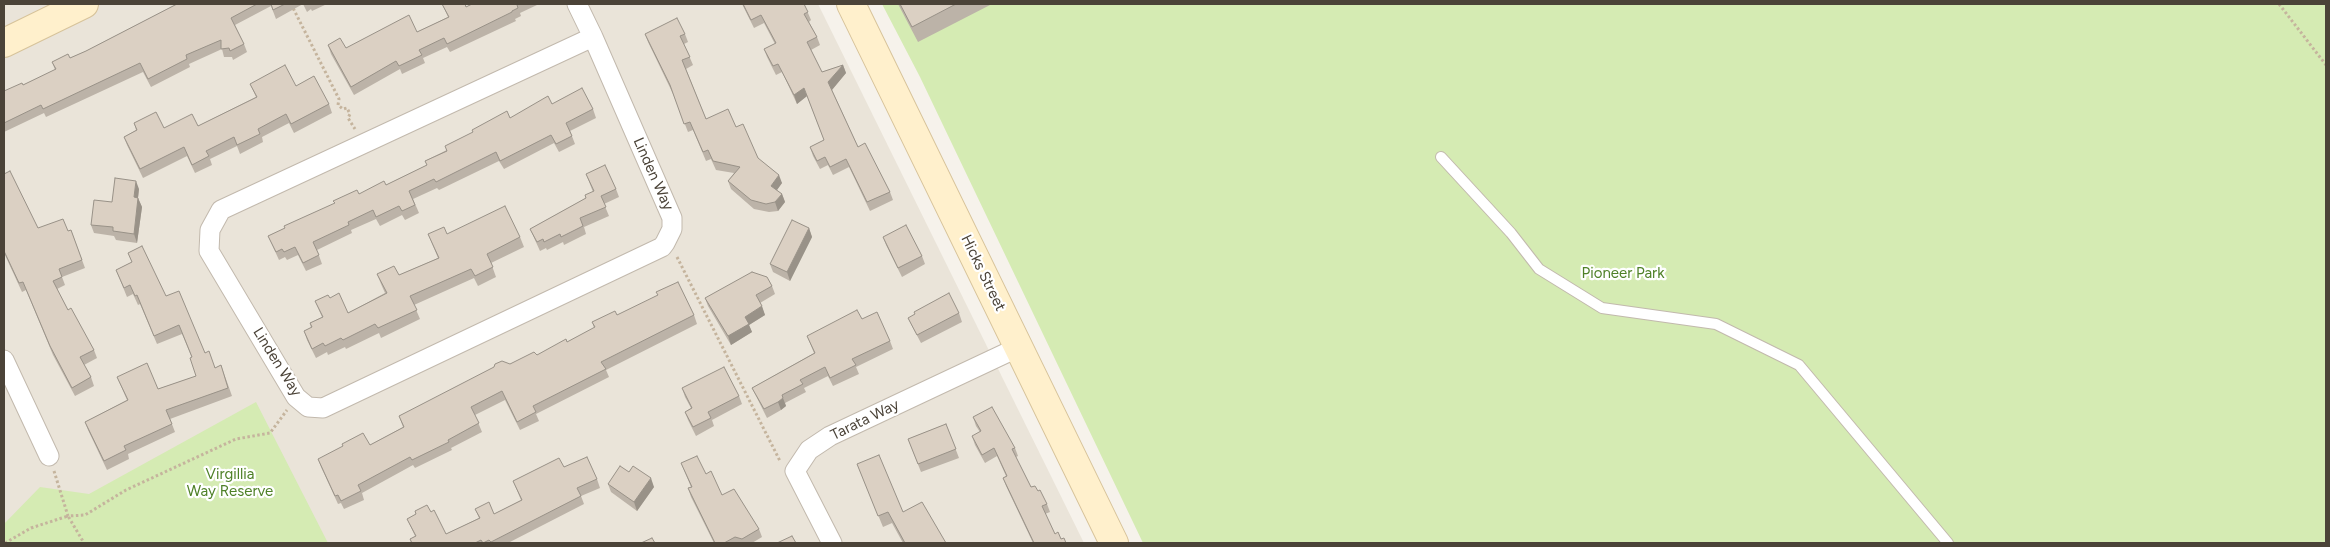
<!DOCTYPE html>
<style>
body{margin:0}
#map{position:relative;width:2330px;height:547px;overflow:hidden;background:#f6f2eb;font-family:Figtree,sans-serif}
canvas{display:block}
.frame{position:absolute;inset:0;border:5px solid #4b4338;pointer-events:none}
</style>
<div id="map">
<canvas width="2330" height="547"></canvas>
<div class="frame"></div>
</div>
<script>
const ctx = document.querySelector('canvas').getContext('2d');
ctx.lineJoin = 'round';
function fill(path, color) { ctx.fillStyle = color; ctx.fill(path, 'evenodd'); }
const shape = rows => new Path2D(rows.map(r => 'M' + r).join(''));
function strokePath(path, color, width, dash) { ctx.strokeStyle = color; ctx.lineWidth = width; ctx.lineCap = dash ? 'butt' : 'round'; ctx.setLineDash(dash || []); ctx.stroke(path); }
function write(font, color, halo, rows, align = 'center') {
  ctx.font = font + ' Figtree,sans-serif'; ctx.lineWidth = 4.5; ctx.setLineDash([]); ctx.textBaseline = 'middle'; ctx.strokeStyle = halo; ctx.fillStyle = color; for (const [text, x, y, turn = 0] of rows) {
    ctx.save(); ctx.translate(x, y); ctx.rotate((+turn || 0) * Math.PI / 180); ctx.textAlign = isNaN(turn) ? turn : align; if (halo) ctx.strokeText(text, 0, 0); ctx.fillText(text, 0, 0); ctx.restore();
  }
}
fill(shape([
 [4,4,818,4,1084,543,4,543]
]), '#eae4d9');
fill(shape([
 [882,4,2326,4,2326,543,1143,543,920,77],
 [256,402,328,543,4,543,4,524,40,487,89,494]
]), '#d5ebb3');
const lane = shape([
 [1441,157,1511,233,1539,269,1602,308,1716,324,1799,365,1948,543]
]);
const street = shape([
 [577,4,593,37,672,218,672,229,665,243,662,247,323,408,308,407,296,397,209,251,210,230,221,210,593,37],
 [4,360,49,456],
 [832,543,795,471,809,450,830,436,1019,347]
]);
const secondary = shape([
 [851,4,1114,543],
 [4,43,84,4]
]);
strokePath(lane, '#c2b9ad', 12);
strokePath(street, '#c2b9ad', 21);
strokePath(secondary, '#d7c39a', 30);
strokePath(shape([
 [291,4,339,99,338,105,343,109,347,108,350,114,348,118,355,129],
 [2279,4,2326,65],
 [677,257,780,461],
 [54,471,68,516,85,515,126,490,236,439,270,433,287,410],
 [5,543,31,528,68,516,84,543]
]), '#c5b49d', 3, [2.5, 2.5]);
strokePath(lane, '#fff', 10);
strokePath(street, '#fff', 19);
strokePath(secondary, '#fff0cc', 28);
fill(shape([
 [177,4,327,4,312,11,311,9,307,12,303,4,276,19,271,6,235,25,244,44,247,52,233,60,232,57,224,57,222,49,189,64,190,67,151,87,143,72,46,117,44,113,4,132,4,91,23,85,55,70,52,62,70,58,86,51],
 [442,4,465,4,466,7,472,4,537,4,537,5,520,13,521,16,515,19,516,21,450,52,447,47,423,58,425,63,402,74,400,69,354,95,331,54,328,45,346,48,417,32,448,17],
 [742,4,804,4,811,20,809,22,817,37,820,45,811,50,822,72,843,65,846,73,832,90,858,147,890,192,893,200,870,211,849,167,833,175,828,165,820,169,813,156,810,147,824,140,807,96,797,104,782,72,776,75,767,57,764,49,775,44,764,23,754,28],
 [898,4,992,4,918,42],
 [645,34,685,34,688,42,684,44,693,65,686,69,706,119,736,127,758,158,782,183,777,190,782,194,785,202,778,211,769,212,754,209,731,189,728,181,734,173,716,170,711,159,706,161,693,130,688,132,673,94,648,42],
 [250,84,296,86,329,104,332,113,294,133,289,123,262,137,263,142,240,154,237,146,210,159,212,165,195,173,187,156,143,178,127,145,124,137,136,130,134,123,164,128,198,126,256,97],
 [552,104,593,109,596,118,570,131,575,144,559,152,554,143,504,169,499,161,439,190,437,188,413,199,419,213,405,220,402,215,380,226,376,219,351,230,352,233,317,250,322,264,306,271,298,255,287,260,285,257,279,260,268,236,359,194,386,185,427,165,425,161,510,118],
 [4,174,38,228,68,231,71,230,85,268,62,277,65,285,57,289,68,310,94,350,97,358,84,365,91,377,94,386,75,396,53,355,26,290,22,292,4,253],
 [586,174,616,189,619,197,604,204,609,216,584,227,586,234,564,245,563,242,547,250,546,248,540,251,530,229,586,198,593,192],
 [139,189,138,198,142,207,137,243,116,240,114,236,94,233,91,225,112,202],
 [809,228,812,237,790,281,773,272,770,264],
 [428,234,520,237,524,247,491,263,496,277,478,286,474,278,414,305,420,319,381,338,379,333,346,349,345,347,328,355,327,352,316,358,307,340,304,331,311,328,310,323,322,317,315,301,330,298,348,313,385,293,381,284,377,274,399,275,438,258],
 [883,237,922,256,925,264,902,277,886,245],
 [128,253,166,296,215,368,221,365,232,396,170,419,175,432,128,454,129,459,107,470,88,430,85,422,127,400,117,377,158,389,196,376,192,358,182,334,157,344,140,304,138,305,133,294,127,297,116,270,132,262],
 [772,286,775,294,760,303,765,315,749,325,752,332,731,345,708,306,705,298],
 [959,313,962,322,921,343,912,326,908,318],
 [617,315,694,315,697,324,606,370,609,377,536,414,539,421,520,430,505,400,475,415,482,432,451,448,452,450,415,468,413,465,362,493,364,500,344,509,341,503,338,504,321,467,318,459,370,445,403,427,399,416,510,364,537,355,567,342,594,328,592,322],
 [862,319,890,341,893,349,856,367,859,374,833,386,828,376,804,388,806,392,785,403,786,406,781,410,767,418,752,388,814,353,807,336],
 [682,388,739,396,742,404,712,420,714,426,696,436,688,420,685,412,691,408,685,397],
 [973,417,1015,448,1018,456,1016,457,1031,487,1038,491,1047,504,1050,512,1045,514,1055,534,1066,543,1033,543,1006,486,1003,478,1006,476,997,456,985,463,975,445,972,436,980,432,976,426],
 [946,424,959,458,921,472,908,439],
 [681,463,706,474,722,495,759,529,762,537,752,543,714,543,691,497,688,488,691,487],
 [857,464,903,512,946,543,903,543,892,523,883,527],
 [564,467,597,479,600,488,581,496,584,504,508,543,411,543,410,539,415,536,407,519,416,514,415,511,431,512,446,534,479,518,475,509,494,514,521,500,513,481],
 [629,472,654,487,637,511,611,492,608,484]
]), '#bcb3a8');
fill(shape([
 [843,65,846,73,831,91,828,82],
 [804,88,807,96,797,104,794,95],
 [779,175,782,183,774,194,771,186],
 [136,181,139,189,137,206,134,197],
 [782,194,785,202,778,211,775,202],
 [138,198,142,207,137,243,134,234],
 [809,228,812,237,790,281,787,272],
 [762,306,765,315,749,325,752,332,731,345,728,336,745,317],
 [783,398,786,406,781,410,778,402],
 [651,478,654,487,637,511,634,502]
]), '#999288');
const building = shape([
 [177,4,257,4,231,18,244,44,230,51,229,48,221,49,221,40,186,55,187,59,148,79,140,63,43,109,41,105,4,123,4,91,22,83,23,85,56,69,52,62,68,54,70,58,86,51,177,4],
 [271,4,285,4,273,10,271,4],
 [442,4,465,4,466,7,472,4,519,4,517,5,518,8,512,11,512,12,447,44,444,38,419,50,422,55,399,66,396,61,351,87,328,45,340,38,346,48,409,15,417,32,449,17,442,4],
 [743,4,804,4,808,12,804,14,817,37,807,42,822,72,843,65,828,82,858,147,865,143,890,192,867,202,846,159,830,167,825,157,817,161,810,147,824,140,804,88,794,95,778,64,773,66,764,49,776,43,761,15,751,20,743,4],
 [900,4,956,4,912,27,900,4],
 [677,18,685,34,680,36,690,57,682,60,706,119,728,109,736,127,743,124,758,158,779,175,771,186,782,194,775,202,766,204,751,200,728,181,740,167,713,161,708,150,703,152,690,122,684,124,670,85,645,34,677,18],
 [285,65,296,86,314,76,329,104,291,124,286,114,258,129,260,134,237,145,234,137,206,151,209,156,192,165,184,147,140,169,124,137,137,130,134,123,156,112,164,128,192,114,198,126,257,97,250,84,285,65],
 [582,88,593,109,566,123,572,136,556,144,551,135,500,161,496,152,436,182,434,179,409,191,415,205,402,211,399,206,376,217,373,210,348,222,349,225,313,242,319,255,303,263,295,247,284,252,282,249,276,252,268,236,285,228,284,226,335,203,333,201,357,190,359,194,384,181,386,185,427,165,425,161,447,151,445,146,473,132,472,130,507,111,510,118,548,96,552,104,582,88],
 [605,165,616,189,601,196,606,207,580,218,583,226,561,237,560,234,544,242,543,239,537,242,530,229,586,198,585,195,594,191,586,174,605,165],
 [10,171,38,228,63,219,68,231,71,230,82,260,59,269,62,277,53,281,68,310,71,308,94,350,80,357,91,377,72,388,50,346,23,282,19,283,4,251,4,174,10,171],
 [115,178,136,181,134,197,138,198,134,234,113,231,113,227,91,225,94,200,112,202,115,178],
 [505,206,520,237,487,254,493,267,475,276,471,269,410,296,417,310,378,328,375,324,343,340,341,338,325,346,323,343,312,349,304,331,312,327,310,323,323,317,315,301,328,295,330,298,339,293,348,313,387,293,377,274,394,266,399,275,439,258,428,234,444,227,447,234,505,206],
 [792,220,809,228,787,272,770,264,792,220],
 [906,225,922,256,898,268,883,237,906,225],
 [142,246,166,296,179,291,205,353,209,351,215,368,221,365,228,388,166,410,172,424,124,446,126,450,104,461,85,422,128,400,117,377,147,363,158,389,196,376,190,358,192,357,179,325,154,336,137,295,135,296,130,285,124,288,116,270,132,262,128,253,142,246],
 [752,272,767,277,772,286,756,295,762,306,745,317,749,324,728,336,705,298,752,272],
 [678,282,694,315,601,362,606,369,533,406,536,412,517,422,502,391,471,407,479,423,448,440,449,442,412,460,410,457,358,485,361,491,341,501,338,495,335,496,318,459,343,446,342,444,363,433,370,445,404,427,399,416,494,367,495,364,502,361,510,364,534,352,537,355,566,339,567,342,595,327,592,322,615,311,617,315,658,295,656,292,678,282],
 [949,293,959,313,917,335,908,318,915,314,914,312,949,293],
 [857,310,862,319,877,312,890,341,852,359,856,365,830,378,825,367,800,380,803,384,782,395,783,398,778,402,764,409,752,388,815,353,807,336,857,310],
 [724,367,739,396,708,412,711,418,693,427,685,412,692,408,682,388,724,367],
 [992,407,1015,448,1012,449,1031,487,1035,486,1038,491,1040,490,1047,504,1042,506,1055,534,1058,532,1061,539,1064,538,1066,543,1034,543,1003,478,1007,476,994,448,982,455,972,436,981,431,973,417,992,407],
 [946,424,956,449,918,464,908,439,946,424],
 [879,455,903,512,922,502,946,543,905,543,888,512,878,516,857,464,879,455],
 [697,456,706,474,711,471,722,495,734,489,759,529,742,539,735,537,724,543,715,543,688,488,692,487,681,463,697,456],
 [587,457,597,479,577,488,581,496,491,542,489,540,483,543,481,540,475,543,412,543,410,539,416,536,407,519,416,514,415,511,427,505,431,512,434,510,446,534,480,518,475,509,489,502,494,514,522,500,513,481,559,458,564,467,587,457],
 [620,466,629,472,633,466,651,478,634,502,608,484,620,466],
 [792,536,796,543,777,543,792,536],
 [652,538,655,543,641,543,652,538]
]);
fill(building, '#dbd0c3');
strokePath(building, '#999288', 1);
write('15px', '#4b4338', '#fff', [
 ["Linden Way",653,174,66],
 ["Hicks Street",983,273,64],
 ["Linden Way",277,362,58],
 ["Tarata Way",865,420,-26]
]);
write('15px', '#4f8128', '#fff', [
 ["Pioneer Park",1623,274],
 ["Virgillia",230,475],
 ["Way Reserve",230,492]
]);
</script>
